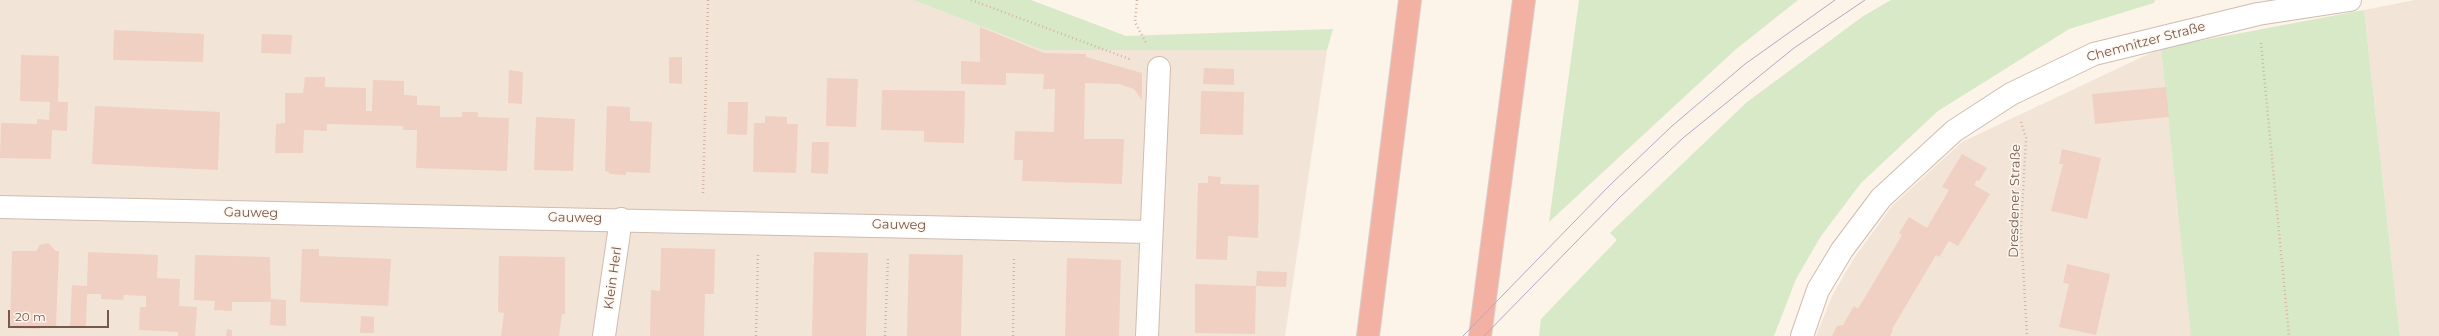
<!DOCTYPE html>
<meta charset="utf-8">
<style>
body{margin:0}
#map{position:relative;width:2439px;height:336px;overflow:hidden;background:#fcf3e9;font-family:Montserrat,sans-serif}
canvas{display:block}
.scale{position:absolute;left:8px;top:310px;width:101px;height:18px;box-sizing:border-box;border:2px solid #76584d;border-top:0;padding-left:5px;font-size:12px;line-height:14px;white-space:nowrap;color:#76584d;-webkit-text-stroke:3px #fef7f0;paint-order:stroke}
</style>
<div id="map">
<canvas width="2439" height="336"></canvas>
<div class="scale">20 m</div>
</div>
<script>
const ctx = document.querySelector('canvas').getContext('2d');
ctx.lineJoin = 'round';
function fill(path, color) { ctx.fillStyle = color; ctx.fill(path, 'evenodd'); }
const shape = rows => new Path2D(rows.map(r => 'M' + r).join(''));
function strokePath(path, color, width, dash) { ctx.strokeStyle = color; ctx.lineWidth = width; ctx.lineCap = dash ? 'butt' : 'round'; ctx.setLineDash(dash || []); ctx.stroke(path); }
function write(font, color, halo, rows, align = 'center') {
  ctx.font = font + ' Montserrat,sans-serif'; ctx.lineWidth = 3; ctx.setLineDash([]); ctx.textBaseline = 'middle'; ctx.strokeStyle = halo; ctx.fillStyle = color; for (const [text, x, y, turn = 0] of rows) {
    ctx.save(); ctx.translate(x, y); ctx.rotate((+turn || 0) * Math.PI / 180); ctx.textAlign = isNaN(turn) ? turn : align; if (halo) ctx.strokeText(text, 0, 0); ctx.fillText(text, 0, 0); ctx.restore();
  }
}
fill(shape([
 [0,0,913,0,1042,50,1327,50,1285,336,0,336],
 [2415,0,2439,0,2439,336,2400,336,2364,10],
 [2161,48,2192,336,1816,336,1832,296,1854,258,1892,206,1962,142]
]), '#f3e4d8');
fill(shape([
 [913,0,1031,0,1126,36,1333,29,1327,50,1042,50],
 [1579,0,1798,0,1735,50,1549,222],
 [1891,0,2155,0,2154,3,2069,29,1938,111,1861,183,1821,236,1796,279,1774,336,1539,336,1541,319,1617,240,1610,233,1747,102,1862,17],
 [2364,10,2400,336,2191,336,2161,48]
]), '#d8e9c8');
fill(shape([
 [980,27,1044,53,1086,54,1086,57,1142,73,1142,100,1134,89,1119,84,1085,83,1084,139,1124,139,1122,184,1022,181,1023,160,1014,160,1015,131,1054,132,1055,89,1043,89,1044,74,1006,73,1006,85,961,84,961,61,980,62],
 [114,30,204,34,203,62,113,60],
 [262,34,292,35,291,54,261,53],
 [21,55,59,56,58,102,68,102,67,131,52,130,51,159,0,158,1,123,37,124,37,119,49,120,50,102,20,101],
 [669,57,682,57,682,84,669,83],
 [1204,68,1234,69,1234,85,1203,84],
 [509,70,523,72,522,104,508,103],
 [305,77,325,77,325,87,366,88,366,111,372,111,373,80,404,81,404,95,417,96,417,105,440,106,440,117,462,117,462,112,478,112,478,117,509,118,507,171,416,168,417,130,403,130,403,126,327,124,327,131,304,130,303,153,275,153,276,124,285,123,285,93,303,93],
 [827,78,858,79,856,127,826,126],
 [2166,87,2169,117,2095,124,2092,94],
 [882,90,965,91,964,143,924,142,924,131,881,130],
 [1201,91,1244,92,1243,135,1200,134],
 [728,102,748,102,747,135,727,134],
 [95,106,220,112,218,170,92,164],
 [607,106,630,107,630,121,652,122,650,173,626,172,626,175,609,174,609,172,605,171],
 [765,116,787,117,787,124,798,124,796,173,753,172,754,123,765,123],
 [536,117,575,119,573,171,534,170],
 [812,142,829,142,828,174,811,173],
 [2062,149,2101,158,2087,219,2051,211,2063,164,2059,164],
 [1962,154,1987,168,1979,181,1977,180,1974,185,1990,194,1958,246,1949,241,1939,257,1936,255,1892,329,1893,330,1890,336,1832,336,1837,326,1843,325,1854,306,1858,309,1902,235,1899,233,1909,217,1927,228,1949,190,1942,187],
 [1208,176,1221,177,1220,184,1259,185,1258,238,1228,236,1227,260,1196,259,1198,183,1208,183],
 [48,243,56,251,59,251,56,327,40,326,40,329,10,328,12,251,36,251,40,245],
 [661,248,715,249,714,294,705,294,704,336,650,336,651,290,660,291],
 [302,249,319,249,319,256,391,259,388,306,300,302],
 [88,252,158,255,157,278,180,279,179,306,197,307,195,336,178,336,178,332,139,330,140,307,146,307,146,296,124,295,123,300,101,299,101,294,87,294,86,326,70,326,72,285,87,286],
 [814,252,868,253,866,336,812,336],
 [909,254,963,255,961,336,907,336],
 [195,255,270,257,271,299,286,300,286,326,270,325,271,302,232,302,232,311,214,310,215,301,194,300],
 [499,256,565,257,565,314,562,314,559,336,501,336,504,313,498,312],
 [1067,258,1121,260,1119,336,1065,336],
 [2067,264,2110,274,2096,335,2059,327,2069,284,2063,283],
 [1257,271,1287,272,1286,287,1256,286],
 [1195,284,1256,286,1255,334,1195,333],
 [361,316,374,317,374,333,360,333],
 [227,329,232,330,232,336,226,336]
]), '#f0d0c2');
const minor = shape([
 [0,207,1150,232],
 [604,336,621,219],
 [1147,336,1159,68],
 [1802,336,1818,290,1842,250,1881,198,1954,131,2011,94,2094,54,2258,14,2350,0]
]);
const highway = shape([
 [1368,336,1410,0],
 [1480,336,1524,0]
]);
strokePath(minor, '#d0bcb1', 24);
strokePath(highway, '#d9d0cd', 24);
strokePath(shape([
 [971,0,1132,60],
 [1137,0,1135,22,1146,43],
 [2261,43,2289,336],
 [2021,122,2026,138,2021,230,2027,336],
 [703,193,708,0],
 [756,336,758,253],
 [885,336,888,256],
 [1013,336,1014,259]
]), '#d6b3a4', 2.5, [1, 3]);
strokePath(minor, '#fff', 22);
strokePath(highway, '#f3b1a3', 22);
strokePath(shape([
 [1463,336,1610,185,1672,126,1745,64,1835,0],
 [1484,336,1620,197,1683,138,1794,48,1865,0]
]), '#b5a7c6', 1);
write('13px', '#76584d', '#fef7f0', [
 ["Chemnitzer Straße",2146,42,-15],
 ["Dresdener Straße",2015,201,-89],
 ["Gauweg",251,213,1],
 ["Gauweg",575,218,1],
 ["Gauweg",899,225,1],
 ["Klein Herl",613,278,-82]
]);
</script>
